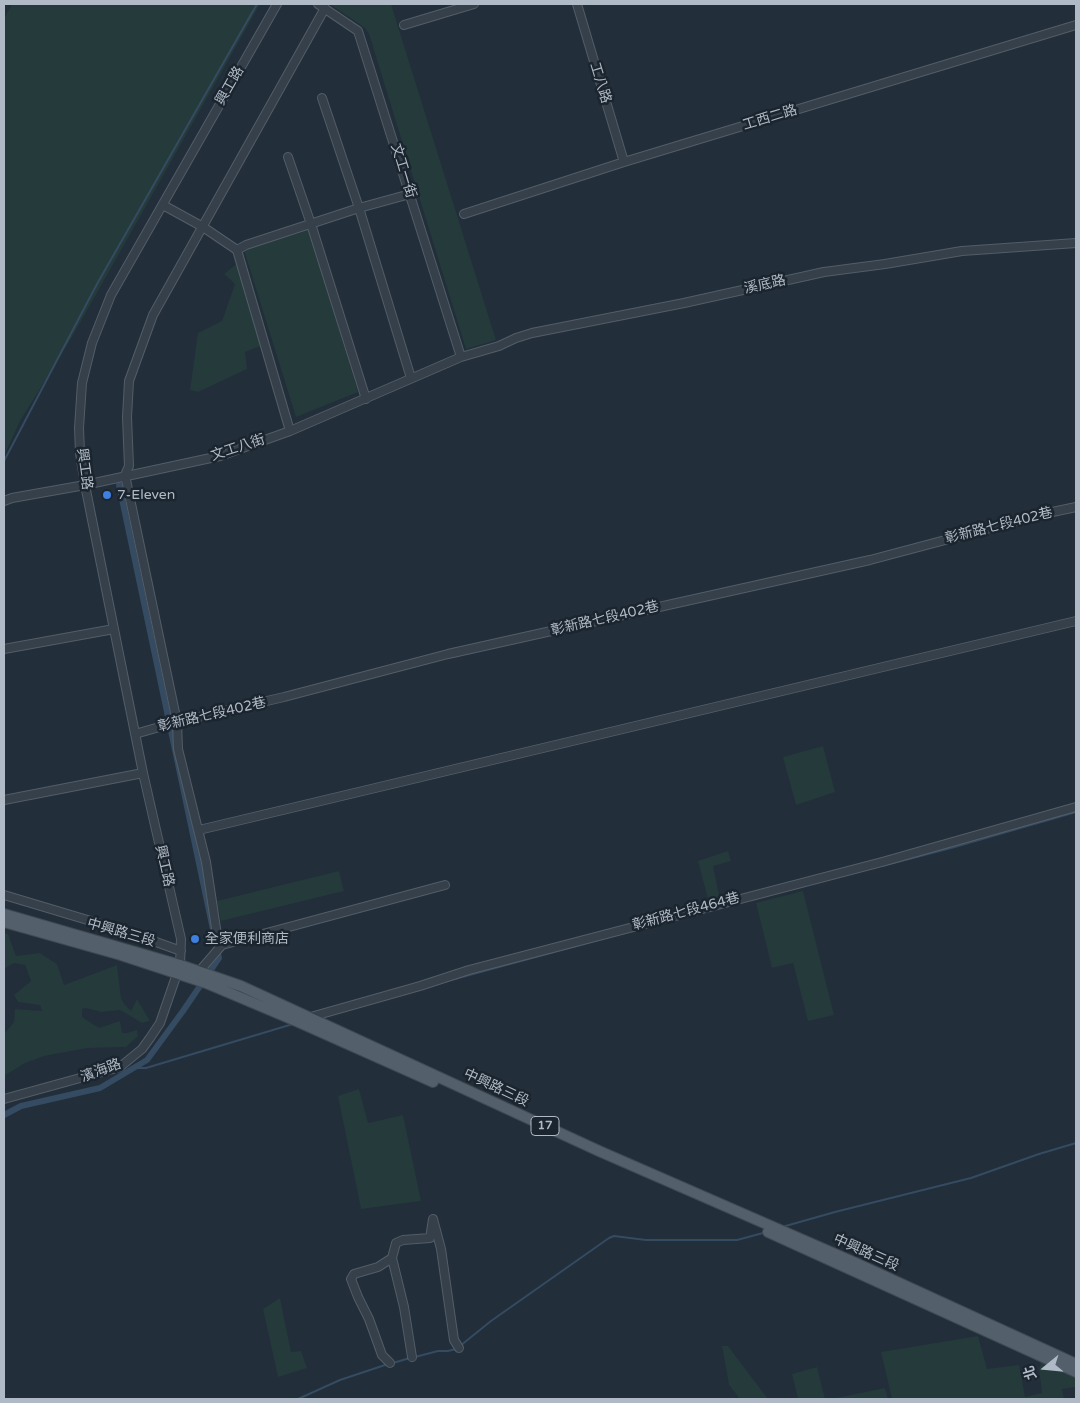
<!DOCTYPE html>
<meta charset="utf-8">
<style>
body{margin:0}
#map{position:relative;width:1080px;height:1403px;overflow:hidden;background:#222e3a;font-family:"Varela Round","Noto Sans TC",sans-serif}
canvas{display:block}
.frame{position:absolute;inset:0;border:5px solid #b0bac6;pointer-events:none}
.north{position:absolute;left:1020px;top:1343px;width:50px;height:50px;-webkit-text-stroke:4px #1b252f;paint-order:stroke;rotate:253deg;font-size:14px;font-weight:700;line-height:20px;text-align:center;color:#b0bac6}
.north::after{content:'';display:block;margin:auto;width:18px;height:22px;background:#b0bac6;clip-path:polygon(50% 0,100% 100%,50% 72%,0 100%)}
</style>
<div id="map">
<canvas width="1080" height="1403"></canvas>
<div class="frame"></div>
<div class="north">北</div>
</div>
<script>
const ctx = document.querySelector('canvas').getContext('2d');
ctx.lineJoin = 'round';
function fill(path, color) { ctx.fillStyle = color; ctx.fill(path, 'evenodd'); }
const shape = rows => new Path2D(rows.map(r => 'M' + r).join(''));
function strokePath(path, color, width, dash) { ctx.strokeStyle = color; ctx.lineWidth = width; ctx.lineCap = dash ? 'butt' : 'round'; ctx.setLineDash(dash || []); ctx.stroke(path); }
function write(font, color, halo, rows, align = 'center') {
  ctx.font = font + ' "Varela Round","Noto Sans TC",sans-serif'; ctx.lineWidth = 5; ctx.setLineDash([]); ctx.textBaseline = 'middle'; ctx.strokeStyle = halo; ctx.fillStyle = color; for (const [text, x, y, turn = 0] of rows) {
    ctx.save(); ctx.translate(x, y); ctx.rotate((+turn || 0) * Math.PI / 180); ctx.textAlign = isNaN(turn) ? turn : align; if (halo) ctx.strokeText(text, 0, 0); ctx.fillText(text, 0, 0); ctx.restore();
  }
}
fill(shape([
 [12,4,260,4,72,337,20,421,4,456,4,19],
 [330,4,391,4,496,340,466,349,369,34,365,28],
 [309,230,358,392,296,417,244,250],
 [239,262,263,345,245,352,247,369,198,392,190,390,198,333,222,321,235,284,224,274],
 [823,746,835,792,796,805,783,757],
 [728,851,731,861,713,866,720,900,709,903,698,861],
 [339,871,344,891,221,921,217,901],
 [803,891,834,1015,808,1021,793,963,772,968,756,903],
 [4,933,8,934,16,956,40,953,57,964,64,985,117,965,121,998,125,1005,131,1011,137,999,150,1021,142,1023,120,1010,101,1012,86,1008,82,1009,82,1017,99,1028,120,1021,122,1033,127,1033,137,1030,138,1036,126,1047,88,1048,44,1056,25,1063,4,1076,4,1034,14,1022,15,1009,42,1011,40,1005,18,1002,14,995,31,981,25,965,14,963,4,969],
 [359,1089,368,1123,403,1115,421,1201,361,1209,338,1096],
 [280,1298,291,1352,301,1351,307,1368,278,1377,263,1309],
 [978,1336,987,1369,1019,1365,1025,1397,1042,1393,1039,1369,1042,1360,1076,1376,1076,1387,1062,1389,1064,1399,892,1399,881,1352],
 [722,1346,728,1346,768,1399,740,1399,729,1385],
 [817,1367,825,1399,798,1399,792,1374],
 [885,1388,888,1399,831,1399]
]), '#243a3b');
strokePath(shape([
 [4,461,97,284,257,4],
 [882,866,951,848,1076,812],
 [440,983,624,933],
 [135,1068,146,1068,293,1024],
 [782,1227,835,1212,971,1178,1039,1154,1076,1143],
 [460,1346,491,1321,609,1238,614,1236,646,1240,737,1240,763,1233],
 [415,1357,438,1351,448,1351,456,1349],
 [393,1363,410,1358],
 [298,1399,340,1380,388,1364]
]), '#354b61', 2);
strokePath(shape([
 [4,1115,21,1106,100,1088,147,1060,183,1011,219,958,119,485]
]), '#354b61', 6);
const minor = shape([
 [318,4,358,31,461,357],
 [577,4,624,162],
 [404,25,474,4],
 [322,98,359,208,411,378],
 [288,157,311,224,366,399],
 [163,205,203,227,237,250,290,431],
 [464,214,624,162,1076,25],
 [237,250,246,245,359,208,410,194],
 [4,501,12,498,85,485,220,456,290,431,461,357,499,346,516,338,532,333,684,303,824,272,885,264,962,251,1076,243],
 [4,649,114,629],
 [135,734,177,722,284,697,448,654,870,560,1043,514,1076,507],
 [4,800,143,773],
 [199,830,1076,621],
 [4,895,131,933,181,951],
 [222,945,217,935,206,862,178,749,177,722,125,475,129,466,127,417,129,381,153,315,325,8],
 [196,975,222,945,445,885],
 [307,1018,420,986,469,970,882,862,1076,807],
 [4,1099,120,1067,142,1049,150,1038,160,1023,180,965,181,939,143,773,85,485,80,453,79,428,82,383,92,343,111,295,277,4],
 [392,1258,404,1307,412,1357],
 [390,1363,382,1355,369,1319,358,1297,351,1279,354,1274,378,1267,392,1258,396,1243,403,1240,430,1238,433,1219,441,1249,454,1340,459,1348]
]);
const major = shape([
 [4,914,180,965,241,986,599,1151,858,1264,1076,1364],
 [4,922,121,955,206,983,296,1021,433,1082],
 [768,1232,1076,1372]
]);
strokePath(minor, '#535d68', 10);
strokePath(major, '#3f4953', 12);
strokePath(minor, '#36404a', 8);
strokePath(major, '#535f6a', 10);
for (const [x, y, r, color] of [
 [107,495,5,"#3f7fe0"],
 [195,939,5,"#3f7fe0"]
]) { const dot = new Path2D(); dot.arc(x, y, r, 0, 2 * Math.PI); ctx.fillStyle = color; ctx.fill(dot); strokePath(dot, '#1b252f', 2); }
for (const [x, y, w] of [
 [545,1126,28]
]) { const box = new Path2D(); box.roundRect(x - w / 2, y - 9.5, w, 19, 4); ctx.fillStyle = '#1b252f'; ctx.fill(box); strokePath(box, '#b0bac6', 1); }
write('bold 12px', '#b0bac6', null, [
 ["17",545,1126]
]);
write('14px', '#b0bac6', '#1b252f', [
 ["工八路",600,83,73],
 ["興工路",230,86,-60],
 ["工西二路",770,118,-17],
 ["文工一街",403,171,73],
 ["溪底路",765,285,-13],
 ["文工八街",238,448,-18],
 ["興工路",84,469,82],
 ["彰新路七段402巷",999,526,-14],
 ["彰新路七段402巷",605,619,-13],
 ["彰新路七段402巷",212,715,-13],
 ["興工路",164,866,77],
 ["彰新路七段464巷",686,912,-15],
 ["中興路三段",121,933,16],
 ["濱海路",101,1071,-20],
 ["中興路三段",496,1088,25],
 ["中興路三段",866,1253,24]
]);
write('14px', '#b0bac6', '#1b252f', [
 ["7-Eleven",117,495],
 ["全家便利商店",205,939]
], 'left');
</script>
